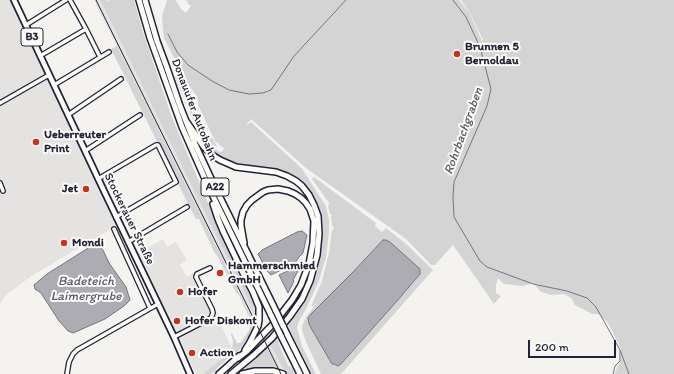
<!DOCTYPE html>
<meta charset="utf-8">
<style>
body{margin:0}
#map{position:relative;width:674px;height:374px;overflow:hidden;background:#f4f3ef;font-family:Itim,sans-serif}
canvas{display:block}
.scale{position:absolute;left:528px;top:340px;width:88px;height:18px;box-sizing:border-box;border:2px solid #22223b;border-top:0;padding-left:5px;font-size:12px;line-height:14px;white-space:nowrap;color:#22223b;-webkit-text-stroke:3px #fdfcf7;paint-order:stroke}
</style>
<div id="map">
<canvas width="674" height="374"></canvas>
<div class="scale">200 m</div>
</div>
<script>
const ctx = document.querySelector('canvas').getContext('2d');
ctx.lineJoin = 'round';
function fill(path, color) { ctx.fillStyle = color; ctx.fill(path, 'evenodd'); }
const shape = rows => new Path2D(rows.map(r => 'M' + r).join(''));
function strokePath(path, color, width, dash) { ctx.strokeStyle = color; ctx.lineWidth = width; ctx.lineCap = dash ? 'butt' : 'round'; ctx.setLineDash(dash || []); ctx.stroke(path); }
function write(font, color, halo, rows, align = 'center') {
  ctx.font = font + ' Itim,sans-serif'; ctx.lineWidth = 4; ctx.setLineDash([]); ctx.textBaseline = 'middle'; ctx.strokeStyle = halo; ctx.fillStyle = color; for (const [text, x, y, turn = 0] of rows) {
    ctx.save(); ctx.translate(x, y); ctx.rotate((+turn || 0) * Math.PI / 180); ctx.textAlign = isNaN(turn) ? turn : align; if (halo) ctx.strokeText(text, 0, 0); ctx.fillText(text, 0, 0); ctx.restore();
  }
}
fill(shape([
 [0,0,10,0,116,226,33,275,6,295,0,304],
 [94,0,100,0,285,374,279,374],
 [163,239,167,247,176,242,187,260,180,265,187,277,195,272,233,350,202,374,196,374,139,253]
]), '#e4e3e2');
fill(shape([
 [100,0,106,0,107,1,109,0,134,0,143,32,171,115,226,246,252,299,254,305,255,314],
 [167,0,175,0,177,2,181,9,186,13,191,6,187,3,188,1,184,0,459,0,469,12,482,41,483,40,470,13,461,0,674,0,674,374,614,374,621,360,621,349,608,323,598,314,592,314,575,305,571,298,564,294,551,295,541,292,533,283,523,286,504,284,498,278,496,285,496,293,501,296,494,304,453,245,435,265,431,265,406,239,306,168,251,119,245,126,251,122,297,164,302,169,310,181,326,206,329,220,329,232,326,257,319,281,307,307,298,323,297,328,302,346,316,374,312,374,287,324,298,311,304,301,310,288,317,271,321,249,323,232,321,215,318,204,308,188,301,181,291,174,273,167,248,165,233,162,223,158,215,153,206,144,200,135,193,120,175,77,179,77,174,68,178,69,181,72,183,71,177,60,175,60,164,38,163,31,162,16],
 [179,78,188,84,198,98,198,105,215,141,226,150,224,149,221,152,218,151,215,148,217,146,211,136,205,136,206,139,207,139,208,142,210,143,210,145,204,139,199,130,183,89,180,85,182,85,179,80,178,79],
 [117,46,254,323,249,336,240,349,235,355,233,354,216,369,219,374,216,371,211,374,202,374,233,350,232,348,233,341,231,334,232,333,237,343,240,343,242,341,249,330,251,321,250,318,247,313,238,293,236,293,218,257,214,252,199,219,196,219,188,204,111,49],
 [314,177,376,223,375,226,382,232,386,228,405,243,433,270,341,374,321,374,306,342,302,330,302,326,306,317,316,304,311,306,322,281,329,253,332,231,334,228,332,226,331,217,332,215,330,214,328,206,329,203,312,179],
 [383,240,420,274,397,301,341,364,337,366,334,364,332,364,311,328,309,324,308,318,312,313,352,273],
 [277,337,278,340,280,347,288,365,292,368,295,374,287,374,285,373,270,344],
 [266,347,278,370,258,369,247,370,245,367]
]), '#d5d4d5');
const water = shape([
 [302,231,307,235,303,253,299,257,295,263,271,275,267,271,258,254,262,250,297,232,302,231],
 [383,240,386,240,390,242,420,269,420,274,397,301,341,364,338,366,334,364,332,364,311,328,309,324,308,318,312,313,352,273,383,240],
 [93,245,97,245,103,250,109,263,126,287,130,300,124,306,105,319,73,333,68,331,59,321,41,293,35,289,34,285,47,274,93,245],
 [298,266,298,271,293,280,294,281,288,293,279,275,298,266]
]);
fill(water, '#acacb2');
strokePath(water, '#757582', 1);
strokePath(shape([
 [453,0,466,17,480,47,491,89,487,106,454,182,453,197,454,217,480,261,487,267,533,284,567,291,587,298,596,307,620,350,629,374],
 [168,34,177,52,188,65,212,81,229,90,249,94,263,93,271,90,294,56,346,0],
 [613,374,615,366,620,361,620,351]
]), '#757582', 1);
const minor = shape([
 [70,0,86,29,100,57],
 [26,25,66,0],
 [40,56,86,29],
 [54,85,109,52],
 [0,103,49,75],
 [68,115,121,79],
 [85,151,140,115],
 [98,179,156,145,158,145,176,182,116,217],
 [0,183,3,191],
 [114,229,150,308],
 [128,242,187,207],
 [174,337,211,318,213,313,212,309,196,277,197,274,210,268],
 [67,374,69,362,73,354,77,350,158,304]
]);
const major = shape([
 [14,0,104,191,174,337,190,374]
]);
const highway = shape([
 [139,0,150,38,182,127,209,188,271,315],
 [145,0,157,41,167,68,180,106,195,144,214,185,276,311],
 [186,121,204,147,212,155,220,160,236,167,276,172,287,176,296,181,302,186,309,195,314,205,318,216,319,234,317,255,310,281,302,299,290,316,272,338,254,355,231,374],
 [213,204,218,219,223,231,241,269,253,292,259,307,259,320,258,326,250,342,245,350],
 [283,326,307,374],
 [281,336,300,374],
 [238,358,247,351,275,322,292,300,301,285,309,264,313,243,314,221,310,209,306,203,301,198,295,194,288,191,278,189,268,190,263,192,252,200,247,205,243,212,241,220,241,226,244,243],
 [219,374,239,356],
 [242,374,255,371,273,371,283,374]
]);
strokePath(minor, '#22223b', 6);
strokePath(major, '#22223b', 8);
strokePath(highway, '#22223b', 8);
strokePath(minor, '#fdfcf7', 3.5);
strokePath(major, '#fdfcf7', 4.5);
strokePath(highway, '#fdfcf7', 5);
strokePath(shape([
 [96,0,281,374]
]), '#22223b', 1);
const highwayBridge = shape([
 [276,311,283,326],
 [271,315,281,336]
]);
strokePath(highwayBridge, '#22223b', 8, []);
strokePath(highwayBridge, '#fdfcf7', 5);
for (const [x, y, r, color] of [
 [457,54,4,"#c8321e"],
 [36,142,4,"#c8321e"],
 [86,189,4,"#c8321e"],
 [64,243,4,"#c8321e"],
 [220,273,4,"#c8321e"],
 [180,292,4,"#c8321e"],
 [177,321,4,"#c8321e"],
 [192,353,4,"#c8321e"]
]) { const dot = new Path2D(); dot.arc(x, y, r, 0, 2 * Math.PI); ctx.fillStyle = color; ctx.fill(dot); strokePath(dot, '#fdfcf7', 1.5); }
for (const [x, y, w] of [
 [32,37,22],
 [215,187,28]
]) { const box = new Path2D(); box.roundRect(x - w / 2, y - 9, w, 18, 3); ctx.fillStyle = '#fdfcf7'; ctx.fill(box); strokePath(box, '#22223b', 1); }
write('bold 11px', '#22223b', null, [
 ["B3",32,37],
 ["A22",215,187]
]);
write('bold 12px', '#22223b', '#fdfcf7', [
 ["Brunnen 5",465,47],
 ["Bernoldau",465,61],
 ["Ueberreuter",44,135],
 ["Print",44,149],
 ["Jet",78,189,"right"],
 ["Mondi",72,243],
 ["Hammerschmied",228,266],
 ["GmbH",228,280],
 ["Hofer",188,292],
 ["Hofer Diskont",185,321],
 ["Action",200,353]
], 'left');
write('12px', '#22223b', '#fdfcf7', [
 ["Donauufer Autobahn",194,110,69],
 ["Stockerauer Straße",129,219,64]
]);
write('italic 13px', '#59596b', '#fdfcf7', [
 ["Rohrbachgraben",464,131,-70],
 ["Badeteich",86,282],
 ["Laimergrube",86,297]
]);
</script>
